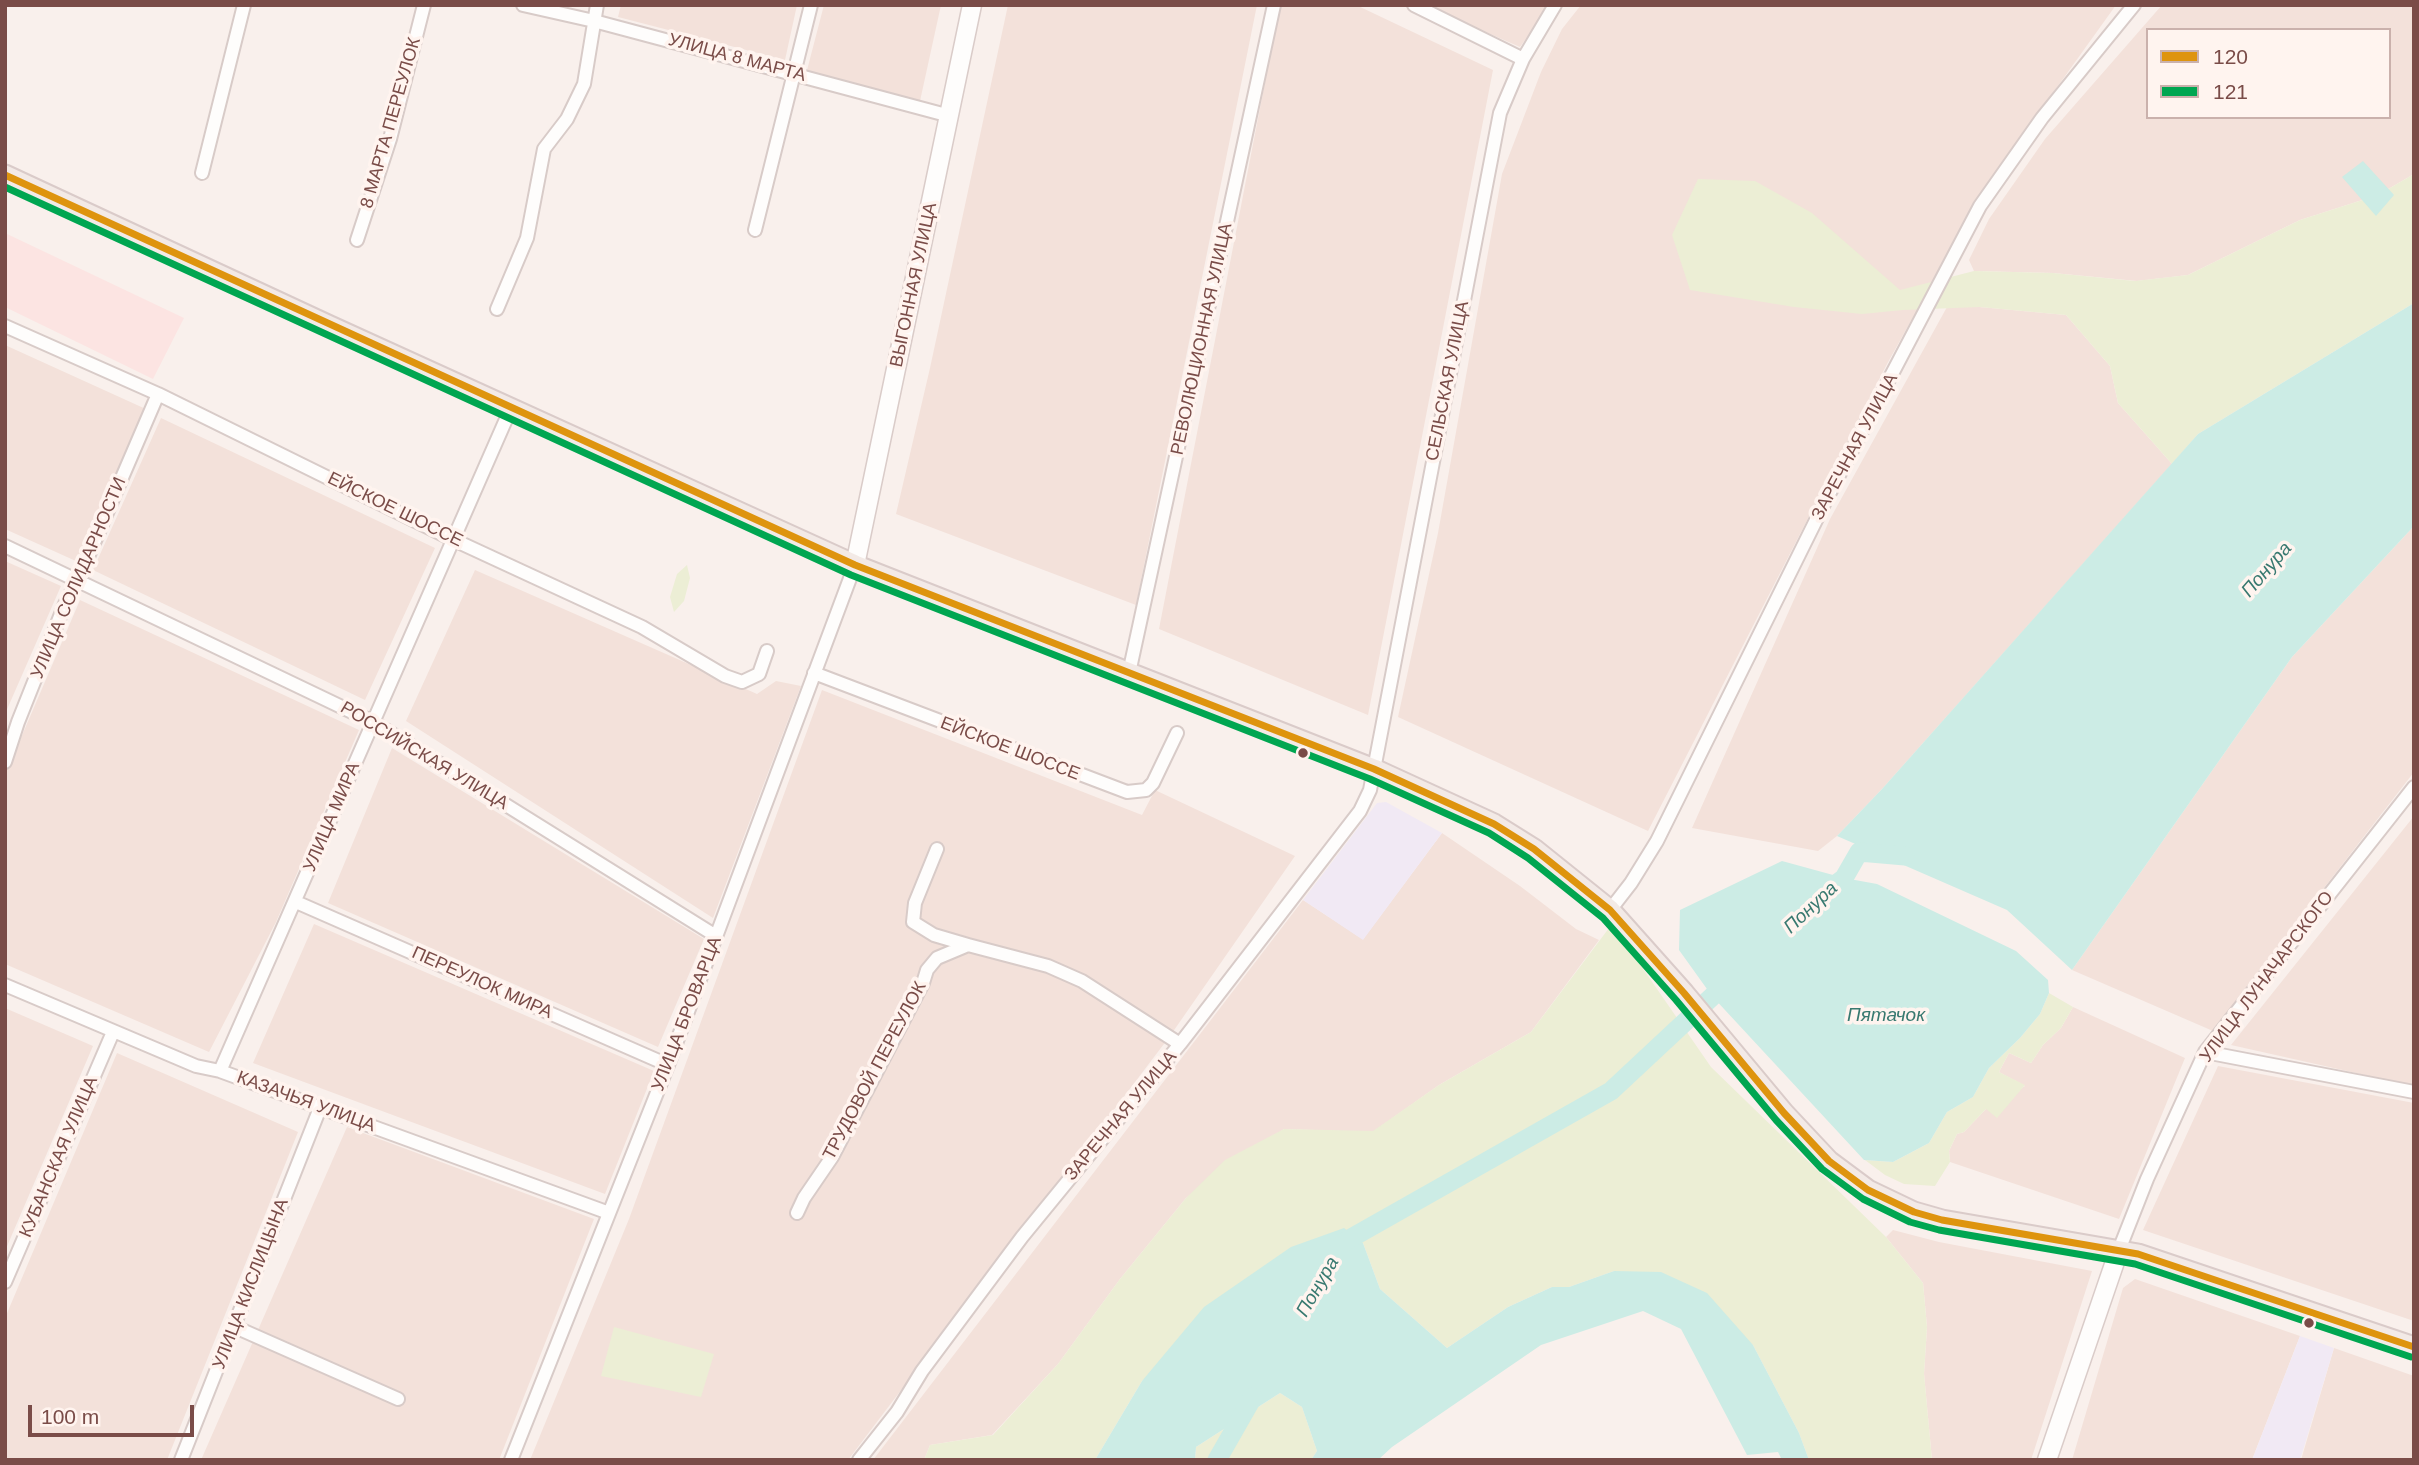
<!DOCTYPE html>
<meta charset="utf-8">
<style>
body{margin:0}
#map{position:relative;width:2419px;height:1465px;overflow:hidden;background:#f9f0ec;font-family:Helvetica,sans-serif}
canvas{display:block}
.frame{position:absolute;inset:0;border:7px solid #7a4c48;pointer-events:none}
.legend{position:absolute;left:2146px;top:28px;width:245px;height:91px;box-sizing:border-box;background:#fff4ef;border:2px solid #cab1ac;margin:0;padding:9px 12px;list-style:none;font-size:21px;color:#7a4c48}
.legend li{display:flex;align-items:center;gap:14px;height:35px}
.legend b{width:35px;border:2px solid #cab1ac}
.scale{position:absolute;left:28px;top:1405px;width:166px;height:32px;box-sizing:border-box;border:4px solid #7a4c48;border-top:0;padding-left:9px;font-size:21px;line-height:24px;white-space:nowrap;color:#7a4c48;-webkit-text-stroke:5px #fff4ef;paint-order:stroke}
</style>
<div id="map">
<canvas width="2419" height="1465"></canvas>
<div class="frame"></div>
<ul class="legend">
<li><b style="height:9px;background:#de940e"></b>120</li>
<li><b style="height:9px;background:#00a651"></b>121</li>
</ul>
<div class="scale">100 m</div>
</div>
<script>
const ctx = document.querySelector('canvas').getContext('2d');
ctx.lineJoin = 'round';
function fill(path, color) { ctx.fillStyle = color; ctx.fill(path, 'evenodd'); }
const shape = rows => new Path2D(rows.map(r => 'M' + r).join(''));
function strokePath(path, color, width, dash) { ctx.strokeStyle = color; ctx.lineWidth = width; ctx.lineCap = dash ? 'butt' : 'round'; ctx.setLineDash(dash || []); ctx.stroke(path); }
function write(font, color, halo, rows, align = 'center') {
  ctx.font = font + ' Helvetica,sans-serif'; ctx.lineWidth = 7; ctx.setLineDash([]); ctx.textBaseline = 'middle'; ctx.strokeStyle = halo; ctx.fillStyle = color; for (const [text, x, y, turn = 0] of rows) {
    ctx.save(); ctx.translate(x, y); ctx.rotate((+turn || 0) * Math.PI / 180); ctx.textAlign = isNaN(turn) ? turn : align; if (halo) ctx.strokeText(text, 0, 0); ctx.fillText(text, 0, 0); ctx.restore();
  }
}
fill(shape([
 [621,5,797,5,785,60,618,17],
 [824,5,941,5,920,101,806,74],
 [1008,5,1257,5,1136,605,896,514,930,368],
 [1280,5,1356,5,1493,70,1368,715,1159,629],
 [1424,5,1550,5,1520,47],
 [1581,5,2116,5,1984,189,1887,364,1648,831,1398,717,1438,533,1502,174,1541,72,1562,29],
 [2162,5,2414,5,2414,174,2378,195,2300,220,2188,275,2137,281,2053,273,1974,271,1969,260,1989,219,2045,139],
 [2148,30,2389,30,2389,117,2148,117],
 [1947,307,1980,307,2066,315,2110,366,2118,403,2172,464,1882,789,1837,836,1818,851,1692,828,1830,519],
 [5,345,148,410,78,562,5,529],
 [161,418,435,548,365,700,93,570],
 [2414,526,2414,772,2213,1031,2072,970,2292,657],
 [5,561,61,586,5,714],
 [475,570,757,694,776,681,801,686,713,918,406,721],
 [80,600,359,730,276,922,209,1052,5,964,5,775],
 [822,690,1142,815,1155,790,1295,856,1170,1036,848,1460,530,1460,629,1219],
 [392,748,704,939,658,1047,328,903],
 [2414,816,2414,1086,2231,1045],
 [1442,833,1520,886,1576,929,1599,940,1531,1032,1439,1085,1373,1132,1284,1129,1186,1198,1120,1279,1058,1364,992,1435,930,1445,924,1460,873,1460,1303,900,1363,939],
 [314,924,654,1071,605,1194,253,1063],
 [2073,1007,2185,1058,2119,1219,1950,1162,1949,1151,1957,1134,1964,1132,1986,1109,2025,1086,1999,1072,2009,1053,2031,1063,2043,1045,2061,1028],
 [5,1008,93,1046,5,1251],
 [117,1053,298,1132,167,1460,5,1460,5,1318],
 [2218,1066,2414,1103,2414,1321,2143,1230],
 [347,1127,594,1219,499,1460,201,1460],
 [1893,1230,1939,1242,2092,1271,2031,1460,1932,1460,1924,1374,1927,1327,1923,1283,1886,1237],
 [2135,1279,2300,1336,2252,1460,2072,1460,2123,1288],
 [2334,1348,2414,1376,2414,1460,2301,1460]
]), '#f3e1da');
fill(shape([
 [5,233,184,318,153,379,5,307]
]), '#fce4e2');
fill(shape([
 [1386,802,1442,833,1363,940,1303,900,1377,803],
 [2300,1336,2334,1348,2300,1460,2252,1460]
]), '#f1e9f4');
fill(shape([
 [2414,174,2414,303,2198,434,2172,464,2118,403,2110,366,2066,315,1980,307,1903,310,1862,314,1794,307,1690,290,1672,235,1698,179,1755,181,1812,213,1900,290,1974,271,2053,273,2135,281,2188,275,2300,220,2378,195],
 [687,565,690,578,684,601,674,612,670,597,677,574],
 [1612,924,1711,1067,1886,1237,1923,1283,1927,1327,1924,1374,1932,1460,1809,1460,1799,1433,1753,1345,1614,1271,1569,1287,1552,1287,1508,1307,1447,1348,1380,1289,1363,1243,1142,1381,1095,1460,924,1460,930,1445,993,1435,1058,1364,1120,1279,1186,1198,1225,1160,1284,1129,1373,1131,1439,1085,1531,1032],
 [2049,993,2073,1007,2061,1028,2043,1045,2031,1063,2009,1053,1999,1072,2025,1085,1997,1118,1986,1109,1964,1132,1957,1134,1949,1151,1950,1162,1935,1186,1904,1184,1885,1175,1865,1160,1893,1162,1929,1143,1947,1112,1973,1097,1989,1068,2020,1038,2040,1014],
 [614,1327,714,1354,701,1397,601,1376],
 [1280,1393,1302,1407,1317,1451,1311,1460,1195,1460,1196,1447]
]), '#eceed5');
fill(shape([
 [2363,161,2394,195,2376,216,2342,177],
 [2414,303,2414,526,2292,657,2072,970,2007,910,1837,836,1882,789,2198,434],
 [1782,861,1844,878,1877,884,2016,951,2048,980,2049,993,2040,1014,2020,1038,1989,1068,1973,1097,1947,1112,1929,1143,1893,1162,1864,1160,1712,996,1679,950,1680,910],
 [1344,1228,1363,1243,1380,1289,1447,1348,1508,1307,1552,1287,1569,1287,1614,1271,1661,1272,1707,1293,1753,1345,1799,1433,1809,1460,1782,1460,1778,1452,1747,1455,1681,1329,1643,1311,1541,1345,1392,1447,1378,1460,1311,1460,1317,1451,1302,1407,1280,1393,1196,1447,1195,1460,1095,1460,1142,1381,1204,1307,1291,1247]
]), '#ccece5');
strokePath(shape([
 [1823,894,1844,878,1859,852,1905,856],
 [1337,1253,1344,1242,1611,1091,1731,979],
 [1217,1460,1253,1397]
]), '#ccece5', 19);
const street = shape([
 [523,5,594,21,950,116],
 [1414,5,1523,59],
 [202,173,244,5],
 [755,230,811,5],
 [357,240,390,139,424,5],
 [497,309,527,238,544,149,567,119,584,84,597,5],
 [5,326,158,394,454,540,642,627,725,676,742,682,759,674,767,651],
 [5,546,373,722,716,936],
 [814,673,1127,792,1146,790,1153,783,1177,733],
 [1129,673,1274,5],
 [5,762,18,722,65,604,78,580,158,394],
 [937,849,915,903,913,922,934,935,968,945],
 [296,902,668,1065],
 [1610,910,1631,883,1657,841,1828,496,1980,206,2042,118,2134,5],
 [5,985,196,1066,220,1071,609,1213],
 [2205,1052,2414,1092],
 [220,1071,511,408],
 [797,1213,804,1198,832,1157,923,983,927,970,937,958,968,945,1048,966,1082,981,1180,1044],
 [2119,1250,2147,1179,2205,1052,2414,787],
 [5,1282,113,1032],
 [235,1327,398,1399],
 [181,1460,320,1108],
 [511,1460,668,1065,855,565],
 [859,1460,897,1412,922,1371,1022,1237,1180,1044,1360,811,1370,790,1500,113,1523,59,1555,5]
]);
const secondary = shape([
 [855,565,972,5],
 [2047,1460,2119,1250]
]);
const primary = shape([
 [5,175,330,326,855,565,1374,769,1494,824,1534,849,1610,910,1684,993,1784,1113,1829,1161,1868,1190,1914,1212,1942,1220,2138,1254,2414,1347]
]);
strokePath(street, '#d8cbc8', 16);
strokePath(secondary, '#daccc9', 21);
strokePath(primary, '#dacbc9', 23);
strokePath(street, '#fefdfc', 12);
strokePath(secondary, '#fefdfc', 18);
strokePath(primary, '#f3eae6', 19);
strokePath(shape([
 [5,175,855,565,1374,769,1494,824,1534,849,1610,910,1684,993,1784,1113,1829,1161,1868,1190,1914,1212,1942,1220,2138,1254,2414,1347]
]), '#de940e', 7);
strokePath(shape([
 [5,187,851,575,1370,779,1489,833,1528,858,1603,918,1676,1000,1776,1120,1822,1169,1863,1199,1910,1222,1939,1230,2135,1264,2411,1357]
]), '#00a651', 7);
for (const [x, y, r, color] of [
 [1303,753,6,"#7a4c48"],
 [2309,1323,6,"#7a4c48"]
]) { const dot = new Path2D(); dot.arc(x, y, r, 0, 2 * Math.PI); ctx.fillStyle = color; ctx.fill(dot); strokePath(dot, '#fff4ef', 2.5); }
write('18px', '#7a4c48', '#fff4ef', [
 ["УЛИЦА 8 МАРТА",737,58,15],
 ["8 МАРТА ПЕРЕУЛОК",391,123,-74],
 ["ВЫГОННАЯ УЛИЦА",914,285,-78],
 ["РЕВОЛЮЦИОННАЯ УЛИЦА",1202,339,-78],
 ["СЕЛЬСКАЯ УЛИЦА",1448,381,-79],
 ["ЗАРЕЧНАЯ УЛИЦА",1855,447,-62],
 ["ЕЙСКОЕ ШОССЕ",395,510,26],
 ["УЛИЦА СОЛИДАРНОСТИ",79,578,-67],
 ["ЕЙСКОЕ ШОССЕ",1010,749,21],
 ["РОССИЙСКАЯ УЛИЦА",424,756,31],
 ["УЛИЦА МИРА",332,817,-67],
 ["УЛИЦА ЛУНАЧАРСКОГО",2267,977,-53],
 ["ПЕРЕУЛОК МИРА",482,983,24],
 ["УЛИЦА БРОВАРЦА",687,1014,-69],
 ["ТРУДОВОЙ ПЕРЕУЛОК",875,1071,-62],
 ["КАЗАЧЬЯ УЛИЦА",306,1102,20],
 ["ЗАРЕЧНАЯ УЛИЦА",1121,1116,-50],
 ["КУБАНСКАЯ УЛИЦА",59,1157,-67],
 ["УЛИЦА КИСЛИЦЫНА",251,1284,-69]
]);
write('italic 19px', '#387970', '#fff4ef', [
 ["Понура",2267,570,-49],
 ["Понура",1811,908,-43],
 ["Пятачок",1886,1016],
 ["Понура",1318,1287,-60]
]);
</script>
